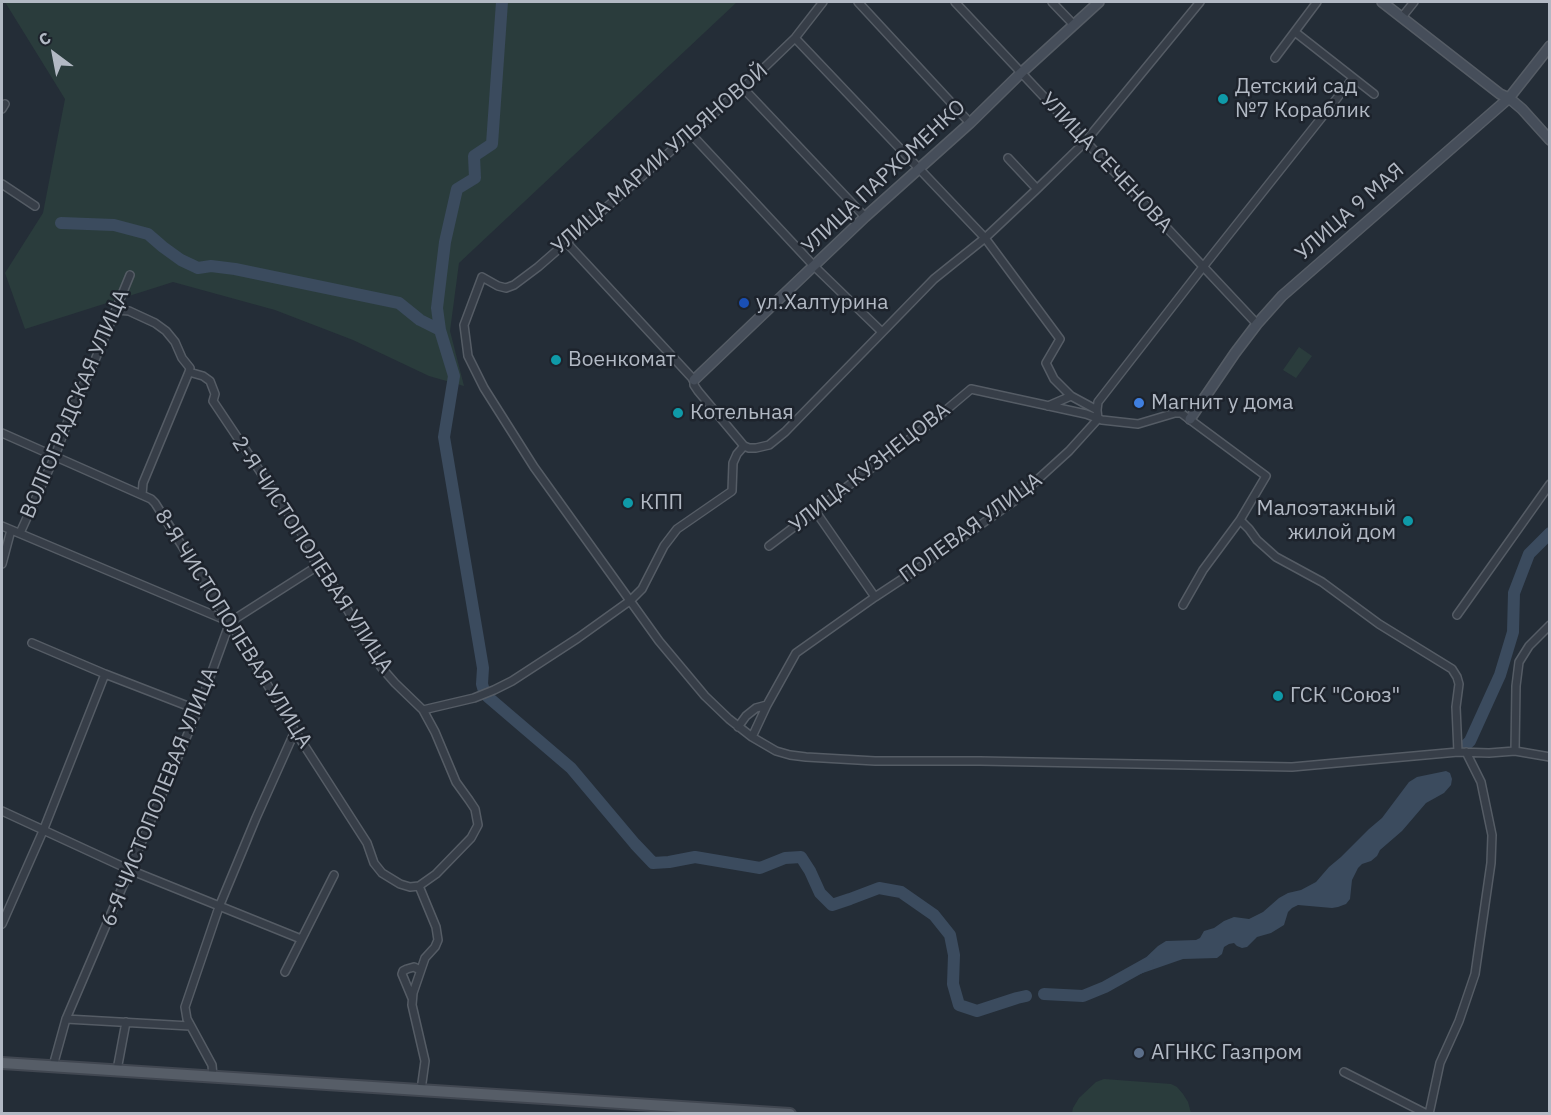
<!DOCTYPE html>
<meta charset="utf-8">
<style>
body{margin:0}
#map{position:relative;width:1551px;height:1115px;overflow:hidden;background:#242d37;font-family:"IBM Plex Sans",sans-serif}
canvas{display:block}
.frame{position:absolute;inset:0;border:3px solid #b2b9c4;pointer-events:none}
.north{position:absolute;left:24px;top:24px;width:60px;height:60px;-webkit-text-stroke:4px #1d232c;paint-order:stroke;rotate:328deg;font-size:16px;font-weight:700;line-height:24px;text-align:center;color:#b2b9c4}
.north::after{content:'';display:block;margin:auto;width:21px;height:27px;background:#b2b9c4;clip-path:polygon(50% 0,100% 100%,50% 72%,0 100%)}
</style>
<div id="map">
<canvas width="1551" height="1115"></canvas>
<div class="frame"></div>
<div class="north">С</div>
</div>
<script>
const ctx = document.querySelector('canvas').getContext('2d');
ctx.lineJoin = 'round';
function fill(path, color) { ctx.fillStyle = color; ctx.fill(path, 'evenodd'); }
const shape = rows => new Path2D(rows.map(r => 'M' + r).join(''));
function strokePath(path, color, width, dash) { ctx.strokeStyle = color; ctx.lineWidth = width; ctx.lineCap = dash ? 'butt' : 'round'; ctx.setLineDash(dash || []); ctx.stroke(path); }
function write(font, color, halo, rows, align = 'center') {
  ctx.font = font + ' "IBM Plex Sans",sans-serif'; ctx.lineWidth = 5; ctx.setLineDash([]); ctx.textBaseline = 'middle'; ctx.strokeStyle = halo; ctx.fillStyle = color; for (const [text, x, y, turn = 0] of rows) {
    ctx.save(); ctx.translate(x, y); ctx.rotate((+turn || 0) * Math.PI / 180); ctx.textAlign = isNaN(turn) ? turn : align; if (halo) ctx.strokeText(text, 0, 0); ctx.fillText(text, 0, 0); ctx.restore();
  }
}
fill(shape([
 [5,2,737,2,459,263,450,331,464,386,429,376,353,340,275,310,173,282,25,329,5,273,43,213,65,99],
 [1299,347,1312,356,1296,378,1283,370],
 [1104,1079,1171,1084,1177,1087,1183,1094,1188,1102,1191,1113,1072,1113,1073,1108,1079,1098,1096,1082]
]), '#2a3c3c');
fill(shape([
 [1446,771,1450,773,1452,779,1451,785,1444,793,1426,803,1402,831,1380,850,1377,856,1371,861,1362,864,1358,868,1352,880,1350,899,1346,904,1338,907,1332,908,1298,905,1292,908,1288,912,1284,925,1271,933,1257,937,1247,947,1242,948,1237,946,1234,943,1229,944,1224,947,1222,954,1217,958,1183,959,1137,975,1134,972,1138,965,1158,946,1166,941,1196,940,1200,938,1204,931,1214,928,1224,921,1234,917,1249,919,1263,912,1279,898,1288,893,1301,890,1316,882,1329,867,1341,857,1369,829,1382,818,1409,782,1417,777]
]), '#3b4b5e');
strokePath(shape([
 [61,223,114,225,148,234,163,247,181,260,198,268,211,266,235,269,399,303,420,320,440,330],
 [484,691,482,684,483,668,444,437,454,376,440,330,437,308,445,242,457,189,475,178,474,156,492,144,502,2],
 [488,697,571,768,635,844,653,863,669,862,695,857,760,868,785,858,801,857,810,871,820,893,832,905,850,899,879,888,901,892,934,915,950,935,954,955,953,984,959,1005,977,1011,1017,998,1026,996],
 [1466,745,1470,741,1500,675,1513,632,1514,593,1529,554,1550,533],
 [1044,994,1083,996,1105,987,1148,963]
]), '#3b4b5e', 12);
const street = shape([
 [823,2,795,38,743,88,538,267,514,285,506,288,498,286,482,277,464,325,468,356,484,388,534,467,659,641,705,696,729,719,752,737,776,751,790,755,806,757,875,761,980,761,1292,767,1458,752,1489,753,1515,751,1550,757],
 [858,2,970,123],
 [955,2,1257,324],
 [1052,2,1074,25],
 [1402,17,1414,2],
 [1295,32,1374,94],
 [795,38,985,238,1060,339,1046,363,1054,379,1071,396,1097,410],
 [1275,58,1317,2],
 [743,88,865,217],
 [2,109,5,104],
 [691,134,814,266,882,332],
 [1008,158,1037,189],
 [2,184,35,206],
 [116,310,129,311,155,323,166,331,175,342,182,358,190,368,189,372,143,483,142,495],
 [189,372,203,376,210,381,215,394,213,401,310,546,316,567,333,585,381,667,395,683,423,710,435,732,456,782,469,800,475,809,478,825,471,838,436,874,419,886],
 [1048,406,1071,396],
 [2,433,151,499,155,503,230,622,295,731,367,843,374,863,382,873,400,884,410,887,419,886],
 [744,446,749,448,756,448,769,445,785,432,934,279,985,238,1037,189,1085,142,1200,2],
 [816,512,875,597],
 [1240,520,1249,529,1257,540,1276,557,1322,582,1379,624,1452,669,1457,677,1459,684,1456,707,1458,752],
 [2,526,230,622],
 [20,533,55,456,73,407,95,360,130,275],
 [769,546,932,422,971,389,1086,414,1102,420,1138,424,1175,413,1181,413,1266,476,1240,520,1203,570,1183,605],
 [2,564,11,530],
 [1457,615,1550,484],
 [32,643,105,674,198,710],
 [423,710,474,698,494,690,512,681,578,638,631,600,642,589,664,546,677,529,732,491,733,463,737,454,744,446,698,391,694,385,694,380,566,242],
 [738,727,746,716,756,708,767,705],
 [752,737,767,705,796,653,875,597,916,570,1013,502,1069,451,1098,419,1097,410,1098,402,1203,267,1353,78],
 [1515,751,1516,686,1519,662,1529,646,1550,625],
 [2,811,130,870,301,939],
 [419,886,436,927,438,940,435,947,425,958,413,993,412,1005,425,1061,421,1090],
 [2,924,43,831,105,674],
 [285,972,334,875],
 [412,998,402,974,403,971,407,969,414,967,420,970],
 [66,1019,190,1026],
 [53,1066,66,1019,198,710,230,622,316,567],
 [117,1070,126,1022],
 [1344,1072,1427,1114],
 [213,1076,212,1065,187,1019,185,1007,219,907,256,818,295,731],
 [1429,1114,1440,1063,1459,1021,1475,974,1491,863,1492,835,1481,782,1466,752]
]);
const secondary = shape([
 [1382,2,1500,94,1509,98,1522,109,1550,140],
 [694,380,865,217,970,123,1021,73,1099,2],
 [1190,419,1235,353,1257,324,1282,296,1509,98,1550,46]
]);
const primary = shape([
 [2,1063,790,1114]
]);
strokePath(street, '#555c65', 10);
strokePath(secondary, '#555c65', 12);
strokePath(primary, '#414751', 14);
strokePath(street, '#373e48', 7);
strokePath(secondary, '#464e5a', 9);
strokePath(primary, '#565d67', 10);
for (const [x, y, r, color] of [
 [1223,99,6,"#0f9aa8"],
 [744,303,6,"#1a4fb4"],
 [556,360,6,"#0f9aa8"],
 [1139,403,6,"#3f7fe0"],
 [678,413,6,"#0f9aa8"],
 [628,503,6,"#0f9aa8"],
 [1408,521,6,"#0f9aa8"],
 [1278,696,6,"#0f9aa8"],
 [1139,1053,6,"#5c6f8a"]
]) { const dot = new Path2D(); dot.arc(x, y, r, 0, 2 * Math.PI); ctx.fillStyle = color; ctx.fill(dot); strokePath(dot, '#1d232c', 2); }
write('21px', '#b2b9c4', '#1d232c', [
 ["Детский сад",1235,87],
 ["№7 Кораблик",1235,111],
 ["ул.Халтурина",756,303],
 ["Военкомат",568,360],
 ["Магнит у дома",1151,403],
 ["Котельная",690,413],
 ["КПП",640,503],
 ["Малоэтажный",1396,509,"right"],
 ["жилой дом",1396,533,"right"],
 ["ГСК \"Союз\"",1290,696],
 ["АГНКС Газпром",1151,1053]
], 'left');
write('21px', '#b2b9c4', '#1d232c', [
 ["УЛИЦА МАРИИ УЛЬЯНОВОЙ",660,159,-41],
 ["УЛИЦА СЕЧЕНОВА",1106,163,47],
 ["УЛИЦА ПАРХОМЕНКО",884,177,-43],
 ["УЛИЦА 9 МАЯ",1350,212,-41],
 ["ВОЛГОГРАДСКАЯ УЛИЦА",75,404,-67],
 ["УЛИЦА КУЗНЕЦОВА",870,468,-38],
 ["ПОЛЕВАЯ УЛИЦА",971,528,-36],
 ["2-Я ЧИСТОПОЛЕВАЯ УЛИЦА",312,555,57],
 ["8-Я ЧИСТОПОЛЕВАЯ УЛИЦА",233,629,58],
 ["6-Я ЧИСТОПОЛЕВАЯ УЛИЦА",160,797,-68]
]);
</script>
